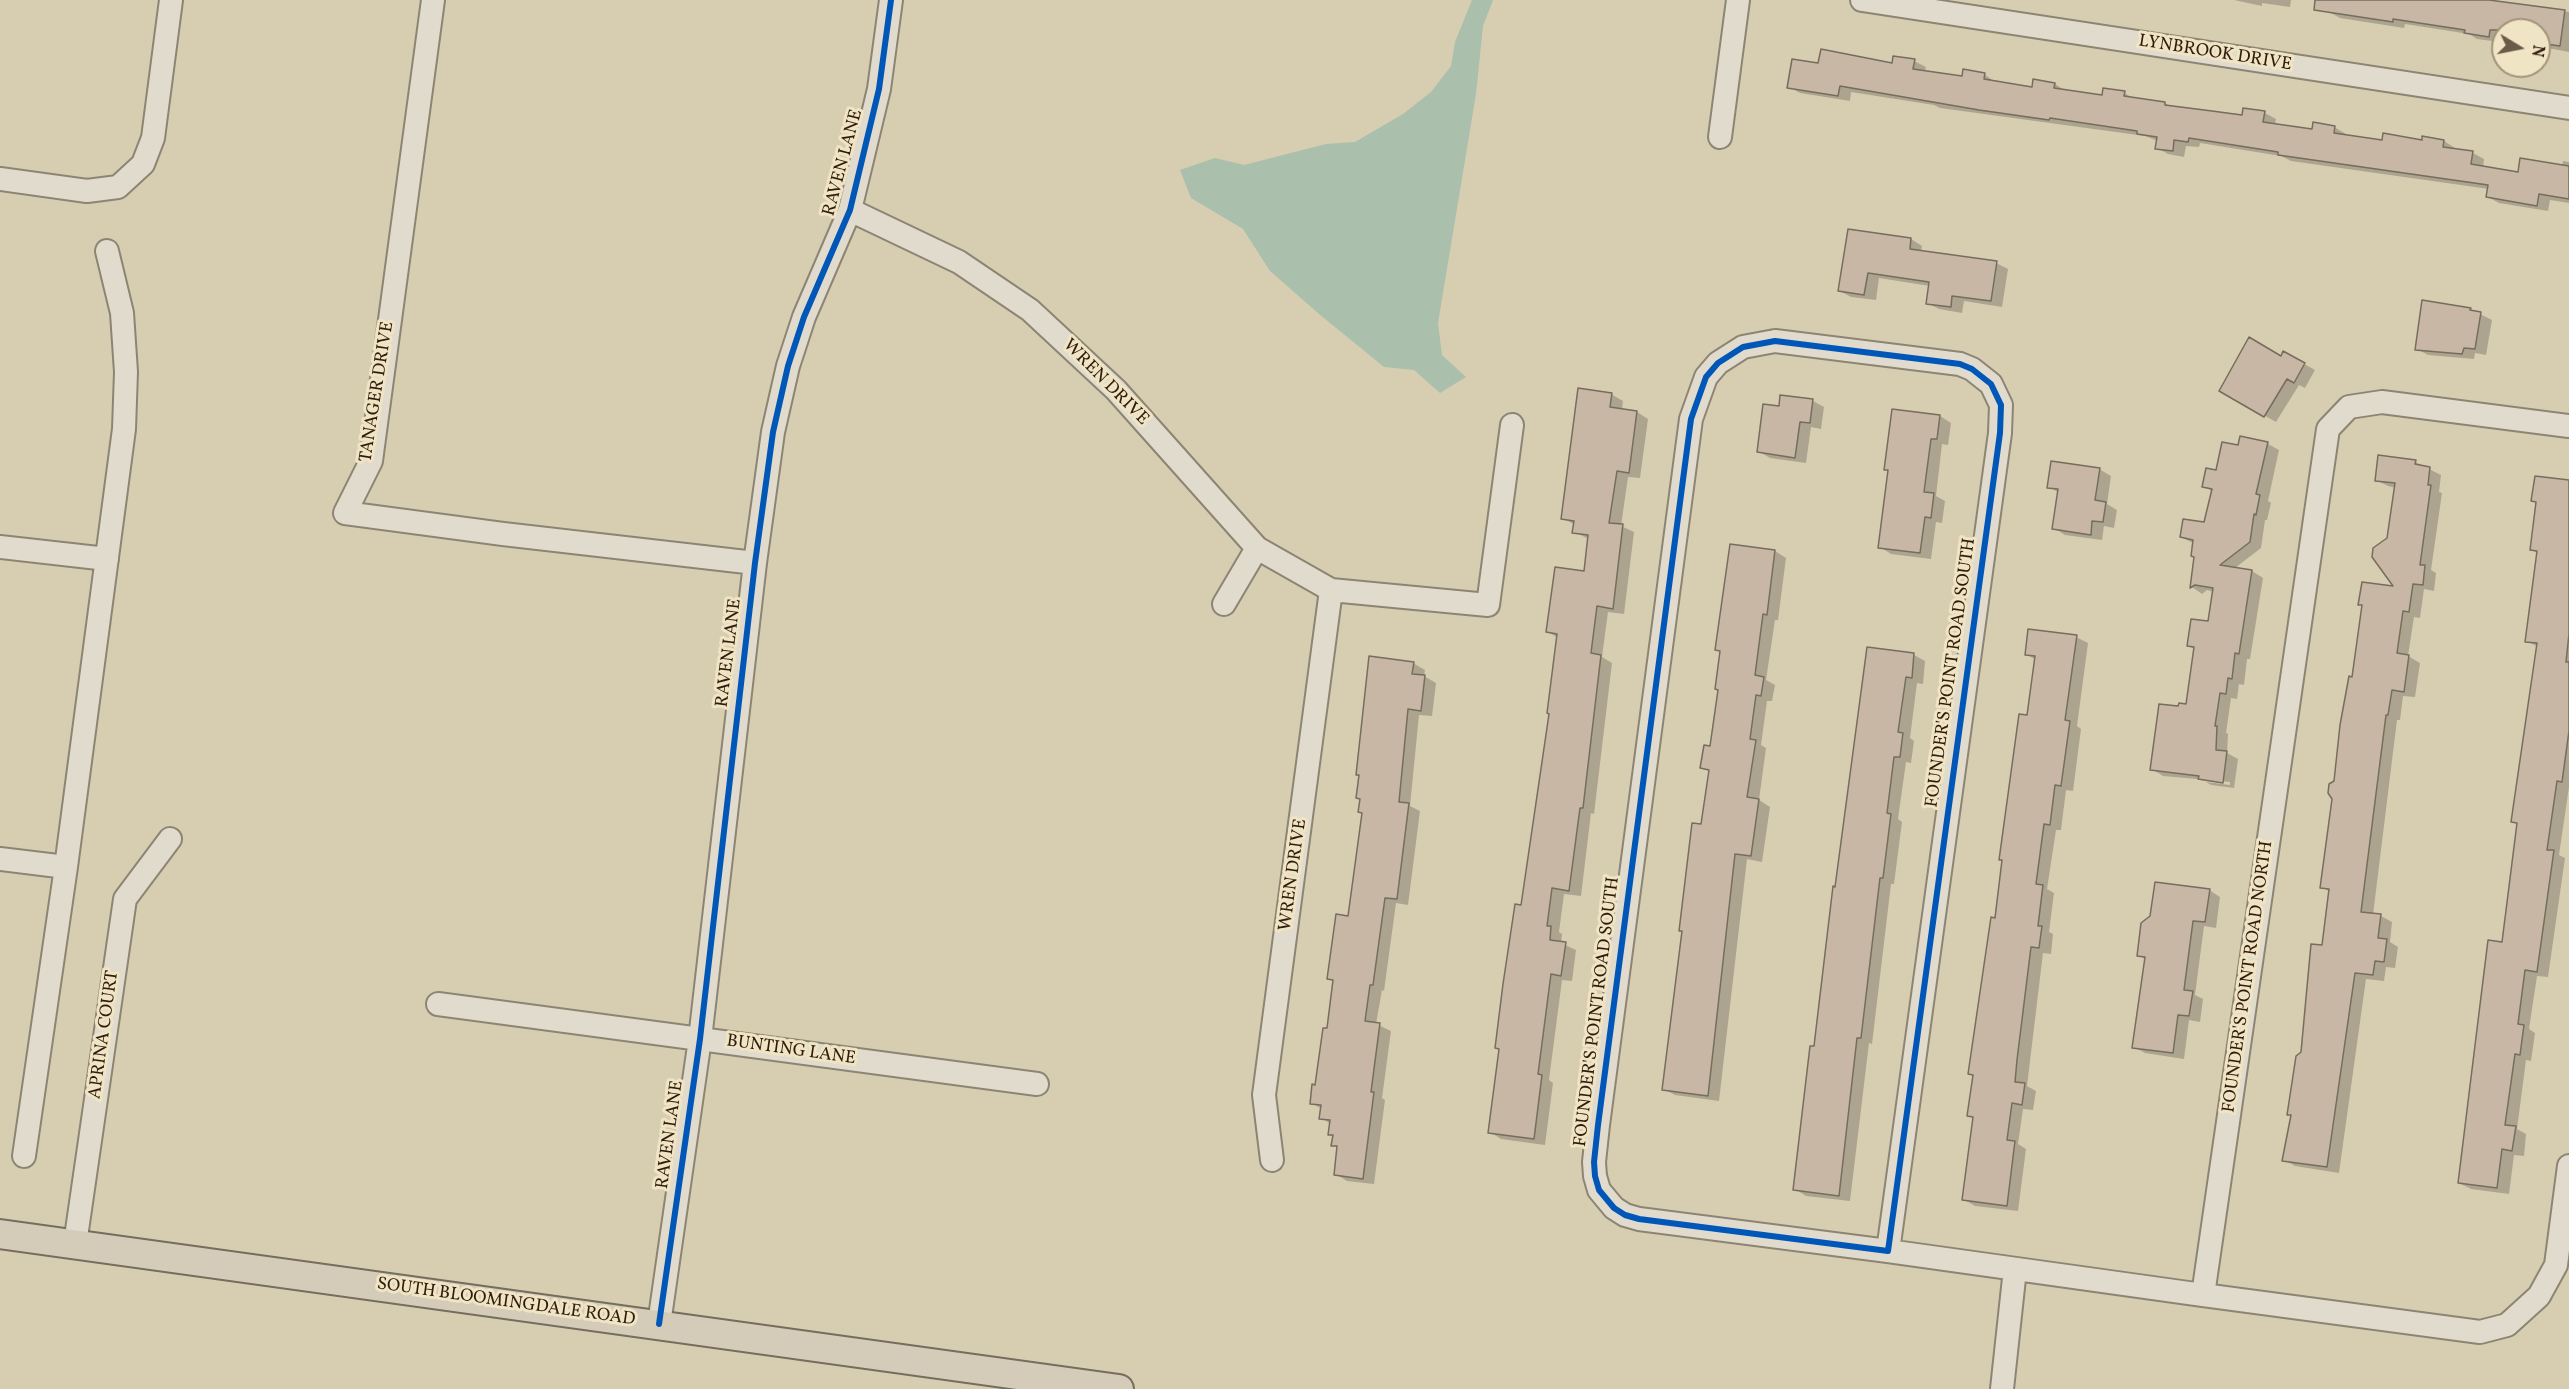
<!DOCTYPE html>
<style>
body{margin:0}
#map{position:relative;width:2569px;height:1389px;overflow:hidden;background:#d7ceb2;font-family:Vollkorn,serif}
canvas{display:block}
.north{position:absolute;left:2491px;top:18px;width:60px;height:60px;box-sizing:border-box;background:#efe4c3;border:2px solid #a3947a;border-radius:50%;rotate:100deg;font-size:16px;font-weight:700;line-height:24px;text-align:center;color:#301b0d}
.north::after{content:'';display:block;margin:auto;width:21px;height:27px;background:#6a5a47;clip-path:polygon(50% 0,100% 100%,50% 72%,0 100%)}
</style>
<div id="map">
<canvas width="2569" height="1389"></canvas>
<div class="north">N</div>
</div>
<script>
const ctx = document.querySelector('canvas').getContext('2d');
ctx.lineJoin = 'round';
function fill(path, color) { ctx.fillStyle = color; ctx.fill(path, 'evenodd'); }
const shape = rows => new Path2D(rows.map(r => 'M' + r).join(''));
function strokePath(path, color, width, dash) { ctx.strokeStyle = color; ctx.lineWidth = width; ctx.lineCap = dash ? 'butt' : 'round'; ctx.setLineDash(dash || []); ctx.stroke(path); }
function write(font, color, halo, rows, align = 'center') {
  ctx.font = font + ' Vollkorn,serif'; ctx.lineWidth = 6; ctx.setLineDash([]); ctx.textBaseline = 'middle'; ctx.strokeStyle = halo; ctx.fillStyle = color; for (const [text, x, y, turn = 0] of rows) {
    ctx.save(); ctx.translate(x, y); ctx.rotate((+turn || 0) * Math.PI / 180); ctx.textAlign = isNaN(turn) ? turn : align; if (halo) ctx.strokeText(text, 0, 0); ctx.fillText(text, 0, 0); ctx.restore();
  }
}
fill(shape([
 [1472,0,1493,0,1483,26,1476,94,1438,323,1442,355,1466,377,1440,393,1414,370,1384,367,1319,314,1270,271,1243,229,1191,198,1180,170,1215,158,1244,165,1326,144,1355,142,1403,114,1431,92,1451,66,1455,42]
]), '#aabfac');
fill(shape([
 [2234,0,2291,0,2290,7,2262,3,2262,6],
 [2330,0,2474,0,2569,12,2569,52,2548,48,2539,43,2539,30,2503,30,2500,42,2477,39,2469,34,2405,24,2404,28,2340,18,2329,12],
 [1914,61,1926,67,1925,72,1963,78,1984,74,1995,82,2034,88,2055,84,2066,91,2103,96,2124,93,2135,99,2165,103,2171,107,2244,116,2265,113,2276,119,2275,125,2313,131,2334,127,2346,134,2345,136,2383,142,2423,141,2424,138,2444,141,2455,148,2455,150,2473,153,2484,159,2483,168,2519,173,2562,167,2563,161,2569,162,2569,203,2550,200,2548,211,2499,203,2488,197,2489,189,2291,161,2281,156,2200,143,2199,147,2186,146,2184,157,2168,154,2157,148,2158,141,2145,136,1940,108,1934,105,1851,92,1850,101,1800,93,1789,87,1820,65,1893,65],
 [1911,239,1922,246,1921,252,1996,263,2008,269,2002,307,1964,301,1962,313,1939,309,1927,303,1930,286,1879,278,1876,300,1851,297,1840,291],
 [2470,309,2492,320,2486,355,2475,353,2474,359,2428,355,2417,349],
 [2284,353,2315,370,2305,388,2299,385,2276,422,2221,391,2282,358],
 [1611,394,1623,401,1622,410,1637,412,1648,419,1640,478,1628,477,1621,526,1634,532,1624,614,1608,612,1602,657,1612,663,1594,814,1591,813,1581,896,1564,894,1559,932,1562,934,1561,943,1576,950,1572,981,1562,980,1549,1080,1553,1083,1545,1145,1501,1139,1490,1132,1501,1050,1496,1048,1522,906,1550,714,1558,638,1548,632,1585,573,1589,539,1574,532,1575,525,1563,518],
 [1781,396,1813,401,1824,407,1821,429,1811,427,1806,463,1770,458,1758,451,1780,408],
 [1940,416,1951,423,1948,445,1942,444,1936,496,1945,501,1942,523,1936,522,1931,559,1891,554,1880,547,1889,471,1886,469],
 [2268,444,2279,450,2268,501,2271,503,2267,520,2265,520,2261,548,2235,568,2252,571,2263,578,2250,659,2247,659,2244,685,2239,684,2237,699,2231,698,2226,733,2228,734,2227,753,2238,759,2234,788,2211,785,2206,782,2230,785,2230,782,2163,776,2152,769,2179,708,2187,706,2195,649,2188,646,2209,623,2214,592,2207,590,2202,594,2192,587,2196,557,2193,543,2181,537,2205,524,2213,492,2204,486,2240,447],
 [2415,462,2441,475,2439,492,2442,493,2431,570,2436,573,2434,591,2424,589,2420,618,2414,617,2408,656,2420,663,2415,697,2403,696,2400,720,2397,720,2373,915,2381,916,2392,922,2390,942,2398,947,2395,968,2386,967,2384,981,2366,979,2339,1173,2295,1166,2284,1160,2293,1116,2289,1114,2323,947,2330,892,2322,887,2335,782,2363,606,2360,604,2397,588,2389,539,2396,488,2388,486,2376,480],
 [2099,469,2111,476,2107,504,2117,510,2114,528,2104,526,2102,540,2065,535,2054,528,2059,493,2049,487],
 [2569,482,2569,787,2559,855,2565,858,2548,977,2537,976,2529,1029,2535,1033,2531,1061,2526,1060,2517,1129,2526,1134,2524,1156,2514,1155,2509,1194,2471,1189,2459,1183,2503,944,2519,825,2512,821,2538,647,2527,641,2538,554,2531,549,2538,503,2533,500],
 [1775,551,1786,558,1778,620,1775,620,1766,680,1775,685,1772,701,1767,701,1761,745,1766,748,1759,800,1770,807,1762,862,1747,859,1719,1101,1675,1095,1664,1089,1710,772,1702,768,1712,748],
 [2076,637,2088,643,2077,726,2081,729,2073,791,2066,790,2061,830,2056,830,2047,889,2054,893,2049,932,2053,934,2051,954,2043,953,2027,1086,2036,1091,2033,1110,2023,1109,2018,1144,2026,1149,2018,1211,1975,1206,1963,1199,1974,1118,1969,1115,1974,1076,1969,1073,2036,660,2026,654],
 [1868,649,1914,655,1925,661,1923,684,1917,683,1910,738,1914,741,1911,763,1906,762,1898,819,1902,822,1894,884,1891,884,1872,1044,1869,1043,1850,1201,1806,1196,1795,1189],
 [1413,663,1425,670,1424,676,1436,683,1432,716,1419,715,1410,806,1420,811,1408,905,1396,903,1384,991,1382,990,1376,1024,1391,1031,1382,1098,1385,1100,1374,1184,1347,1181,1335,1174,1338,1148,1333,1145,1334,1137,1330,1134,1331,1124,1321,1118,1322,1109,1311,1103,1328,1030,1335,981,1329,978,1350,918,1363,813],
 [2209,890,2220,897,2216,928,2204,926,2195,995,2203,999,2200,1022,2189,1020,2184,1059,2145,1053,2134,1047,2146,960,2138,955]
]), '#0003');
const building = shape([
 [2315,0,2489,0,2565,10,2560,46,2539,43,2539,30,2490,30,2489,37,2464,33,2465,30,2393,19,2393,22,2314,10,2315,0],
 [1821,49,1892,63,1893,56,1915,59,1913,69,1962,76,1963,69,1985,73,1984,79,2032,87,2033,79,2055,83,2054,88,2102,95,2103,88,2125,91,2124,96,2165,102,2165,105,2212,111,2242,115,2243,108,2265,111,2263,122,2312,129,2313,122,2335,126,2334,133,2382,140,2383,133,2422,140,2422,136,2444,140,2443,147,2473,151,2471,164,2518,172,2520,158,2569,166,2569,199,2539,194,2537,206,2486,197,2488,185,2278,155,2278,152,2189,138,2188,142,2174,140,2173,151,2155,149,2157,137,2137,134,2137,131,2050,118,2049,120,1979,110,1840,86,1838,96,1787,88,1792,59,1818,63,1821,49],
 [1848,229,1911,238,1910,249,1997,261,1991,301,1952,296,1951,307,1926,304,1929,282,1868,273,1864,295,1838,291,1848,229],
 [2422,300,2471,308,2470,310,2481,312,2475,349,2464,348,2462,354,2415,350,2422,300],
 [2249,337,2281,356,2283,351,2305,363,2294,383,2287,379,2264,417,2219,391,2249,337],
 [1578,388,1612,393,1610,407,1637,411,1629,473,1617,471,1609,523,1623,524,1613,609,1597,606,1591,653,1601,655,1583,808,1580,808,1569,891,1552,888,1547,926,1551,926,1550,940,1566,942,1561,976,1551,974,1538,1074,1542,1075,1534,1139,1488,1133,1499,1049,1495,1048,1503,984,1515,904,1521,905,1549,714,1547,713,1557,634,1546,632,1555,567,1584,571,1588,535,1572,533,1574,521,1561,519,1578,388],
 [1780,395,1813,399,1810,423,1800,422,1795,458,1757,452,1763,404,1779,406,1780,395],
 [1892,409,1940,415,1937,439,1931,439,1924,492,1934,493,1931,518,1925,517,1920,553,1878,548,1888,470,1884,470,1892,409],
 [2240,436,2268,442,2256,494,2260,495,2256,515,2254,514,2250,542,2220,565,2252,570,2239,654,2235,653,2232,679,2228,678,2226,694,2220,693,2215,726,2217,726,2216,750,2227,751,2223,783,2198,779,2199,776,2150,770,2159,704,2178,706,2179,703,2186,704,2194,647,2187,646,2191,619,2208,621,2213,588,2195,585,2190,588,2194,557,2191,556,2193,540,2180,537,2183,519,2204,522,2212,489,2202,487,2206,468,2216,470,2222,442,2238,445,2240,436],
 [2378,455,2416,460,2415,464,2430,467,2428,485,2431,485,2420,565,2425,565,2423,585,2413,584,2409,612,2403,611,2397,653,2409,655,2404,692,2392,690,2388,715,2386,715,2361,912,2381,914,2378,938,2387,939,2384,962,2375,961,2373,975,2355,973,2327,1167,2282,1161,2291,1115,2287,1115,2296,1056,2301,1052,2311,944,2322,945,2329,889,2320,888,2332,799,2328,793,2329,784,2334,781,2340,725,2349,676,2352,677,2362,605,2358,605,2362,582,2393,586,2372,557,2373,548,2387,538,2395,483,2375,481,2378,455],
 [2051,461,2100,468,2095,500,2106,502,2103,522,2092,521,2091,535,2052,529,2058,489,2047,488,2051,461],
 [2535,476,2569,480,2569,634,2566,662,2569,662,2569,731,2562,782,2557,781,2547,850,2554,850,2537,972,2525,970,2518,1024,2524,1025,2520,1055,2515,1054,2505,1125,2516,1126,2512,1151,2502,1149,2497,1188,2458,1183,2488,940,2502,942,2517,823,2511,822,2537,643,2525,642,2537,551,2530,550,2536,502,2531,501,2535,476],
 [1730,544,1775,550,1767,615,1763,614,1755,675,1764,677,1761,696,1756,695,1750,739,1756,740,1747,797,1759,799,1751,856,1735,854,1708,1096,1662,1090,1682,931,1679,931,1689,848,1692,823,1701,824,1709,770,1700,768,1704,745,1710,746,1718,690,1715,689,1720,651,1715,650,1730,544],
 [2028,629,2077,635,2065,720,2070,721,2061,786,2055,785,2050,825,2044,824,2036,884,2043,885,2038,926,2042,926,2039,948,2031,947,2017,1060,2015,1082,2025,1083,2022,1105,2012,1103,2007,1140,2015,1141,2007,1206,1962,1200,1973,1117,1967,1116,1973,1075,1968,1074,1991,917,1995,918,2002,860,1999,860,2019,714,2027,715,2035,656,2025,655,2028,629],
 [1867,647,1914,653,1912,678,1906,677,1898,732,1903,733,1900,757,1894,757,1887,813,1891,814,1883,878,1880,878,1861,1038,1857,1038,1839,1196,1793,1190,1810,1046,1814,1046,1833,886,1835,887,1867,647],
 [1369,656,1414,662,1412,674,1425,675,1421,711,1408,709,1399,802,1409,803,1397,899,1385,898,1373,985,1370,985,1365,1021,1380,1023,1371,1092,1374,1092,1363,1179,1334,1175,1337,1146,1331,1146,1333,1135,1328,1135,1330,1120,1319,1119,1321,1105,1310,1104,1312,1084,1315,1085,1323,1028,1327,1028,1333,980,1327,979,1336,914,1348,916,1362,813,1358,812,1360,799,1356,798,1359,775,1356,775,1369,656],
 [2155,882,2210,889,2205,922,2193,921,2184,990,2193,991,2189,1016,2178,1015,2173,1053,2132,1048,2145,957,2137,956,2141,923,2150,916,2155,882]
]);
fill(building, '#c7b7a4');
strokePath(building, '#756d5d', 1.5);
const minor = shape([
 [433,0,371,461,345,513,503,534,755,563],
 [1862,0,2569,108],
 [1720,137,1738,0],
 [0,179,87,191,118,187,143,164,153,138,171,0],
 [850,210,959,262,1030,310,1116,390,1257,548,1331,590,1264,1095,1272,1160],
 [1775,341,1960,364,1972,369,1991,384,2001,405,2000,433,1888,1251,1639,1219,1625,1215,1614,1208,1599,1190,1595,1176,1594,1162,1598,1125,1691,419,1706,377,1718,363,1743,347,1775,341],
 [2569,426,2382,402,2349,407,2328,429,2203,1295,2480,1332,2507,1325,2539,1296,2556,1265,2569,1166],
 [0,547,107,559],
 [1331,590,1488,605,1512,425],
 [1224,604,1257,548],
 [0,859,66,867],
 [438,1004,1037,1084],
 [24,1156,66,867,124,429,126,372,122,313,107,251],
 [75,1244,125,899,170,839],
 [1888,1251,2203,1295],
 [659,1324,700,1039,755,563,773,432,788,366,804,317,850,210,879,89,891,0],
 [2002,1389,2015,1269]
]);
const major = shape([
 [0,1234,1119,1389]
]);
strokePath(minor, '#8d8573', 26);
strokePath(major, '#756d5d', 32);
strokePath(minor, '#e0dbcc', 22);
strokePath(major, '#d4cbb9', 28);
strokePath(shape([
 [1775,341,1960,364,1972,369,1991,384,2001,405,2000,433,1888,1251,1639,1219,1625,1215,1614,1208,1599,1190,1595,1176,1594,1162,1598,1125,1691,419,1706,377,1718,363,1743,347,1775,341],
 [659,1324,700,1039,755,563,773,432,788,366,804,317,850,210,879,89,891,0]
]), '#0057b8', 6);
write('18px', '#301b0d', '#efe4c3', [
 ["LYNBROOK DRIVE",2215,54,9],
 ["RAVEN LANE",844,163,-75],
 ["WREN DRIVE",1105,383,45],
 ["TANAGER DRIVE",378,392,-81],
 ["RAVEN LANE",730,653,-83],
 ["FOUNDER'S POINT ROAD SOUTH",1952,673,-82],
 ["WREN DRIVE",1294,875,-82],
 ["FOUNDER'S POINT ROAD NORTH",2249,977,-82],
 ["FOUNDER'S POINT ROAD SOUTH",1598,1012,-83],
 ["APRINA COURT",105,1035,-82],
 ["BUNTING LANE",791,1051,8],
 ["RAVEN LANE",671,1135,-82],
 ["SOUTH BLOOMINGDALE ROAD",506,1303,8]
]);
</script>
